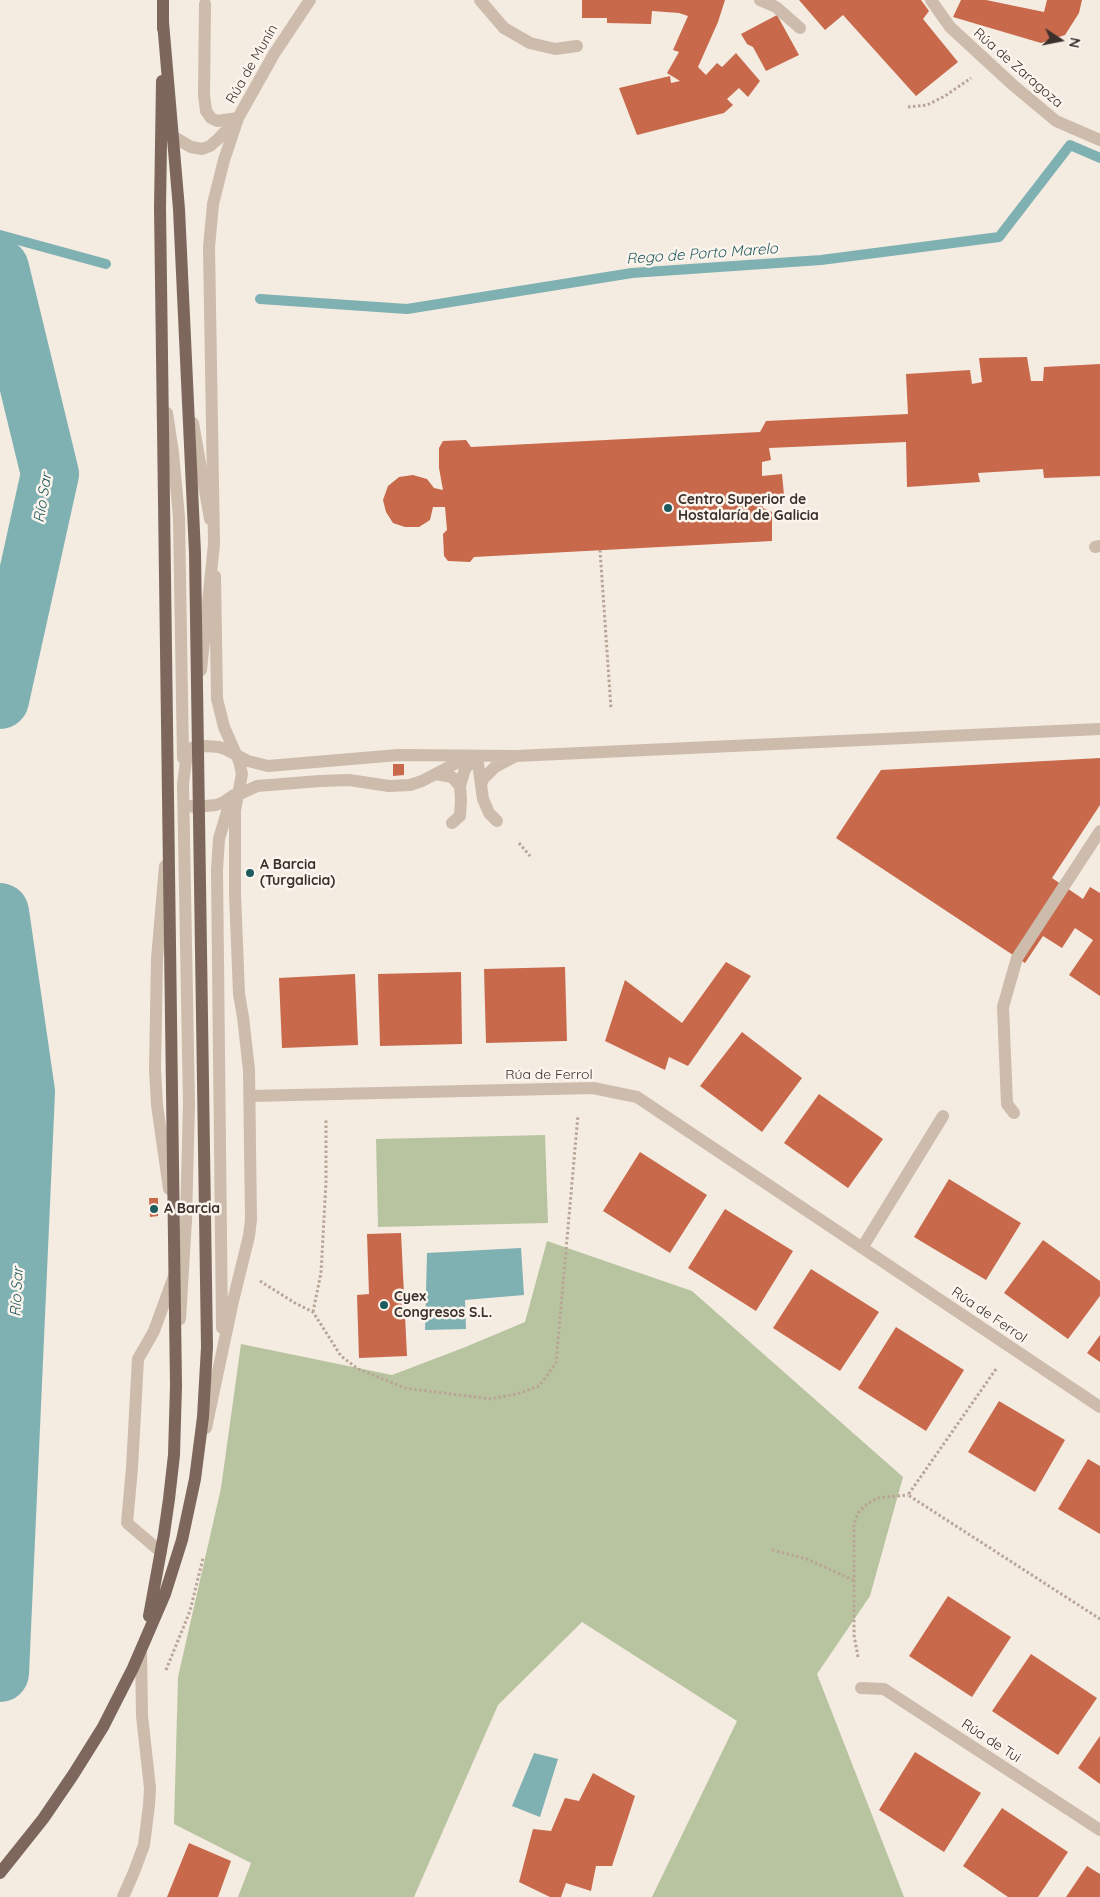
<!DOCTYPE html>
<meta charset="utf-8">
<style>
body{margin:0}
#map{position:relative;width:1100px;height:1897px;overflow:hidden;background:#f4ebe1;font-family:Quicksand,sans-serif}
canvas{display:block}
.north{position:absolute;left:1035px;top:15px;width:50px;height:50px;-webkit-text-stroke:4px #fbf5ee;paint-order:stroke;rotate:101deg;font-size:14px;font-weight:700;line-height:20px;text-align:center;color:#3b302b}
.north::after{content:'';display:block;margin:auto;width:18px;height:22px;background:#3b302b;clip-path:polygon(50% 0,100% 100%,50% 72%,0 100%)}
</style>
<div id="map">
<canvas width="1100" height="1897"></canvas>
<div class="north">N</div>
</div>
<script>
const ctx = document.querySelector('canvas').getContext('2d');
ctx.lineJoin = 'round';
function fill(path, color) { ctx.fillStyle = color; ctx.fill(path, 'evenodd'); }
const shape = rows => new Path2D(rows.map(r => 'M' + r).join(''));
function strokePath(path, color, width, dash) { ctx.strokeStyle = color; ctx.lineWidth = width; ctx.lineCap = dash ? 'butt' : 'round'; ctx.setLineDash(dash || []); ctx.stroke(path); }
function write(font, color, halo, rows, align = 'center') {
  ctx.font = font + ' Quicksand,sans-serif'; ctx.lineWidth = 5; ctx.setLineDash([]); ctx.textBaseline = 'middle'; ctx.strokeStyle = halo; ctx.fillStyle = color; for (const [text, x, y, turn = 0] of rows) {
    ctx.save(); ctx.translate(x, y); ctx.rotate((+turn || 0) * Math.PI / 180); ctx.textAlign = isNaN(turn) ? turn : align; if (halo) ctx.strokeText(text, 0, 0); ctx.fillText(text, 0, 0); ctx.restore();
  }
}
fill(shape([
 [545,1135,548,1223,378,1227,376,1139],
 [547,1241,692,1291,903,1477,870,1596,817,1674,904,1897,652,1897,737,1721,582,1622,498,1705,414,1897,238,1897,251,1863,174,1824,178,1677,221,1488,241,1344,392,1375,463,1348,525,1322]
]), '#b8c4a0');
fill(shape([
 [521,1248,524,1295,465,1300,466,1329,425,1330,427,1253],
 [534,1753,558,1759,540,1817,512,1806]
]), '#7fb0b2');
strokePath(shape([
 [0,235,106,264],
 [260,299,407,309,632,273,821,260,999,237,1070,145,1100,158]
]), '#7fb0b2', 10);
strokePath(shape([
 [0,268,50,474,0,700],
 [0,912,26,1092,0,1673]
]), '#7fb0b2', 58);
fill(shape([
 [582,0,725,0,718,22,698,67,706,75,717,63,722,67,736,53,760,81,748,97,739,88,727,99,733,105,724,113,637,135,619,88,670,76,671,83,680,81,667,73,679,52,673,50,688,16,679,13,652,11,651,24,607,23,607,18,582,18],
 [799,0,921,0,929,11,923,19,958,62,916,96,843,15,825,30],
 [961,0,986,0,1044,12,1047,0,1082,0,1079,13,1065,35,1041,43,953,17],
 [777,15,799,55,766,71,753,47,747,44,741,34],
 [1027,357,1031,381,1043,381,1044,367,1100,364,1100,476,1044,478,1043,469,978,473,980,482,907,487,906,442,769,448,771,460,762,462,762,476,782,474,784,495,763,498,763,508,772,512,772,541,474,557,470,562,448,561,444,556,443,534,447,530,445,507,433,507,430,520,419,527,405,527,393,523,386,512,383,500,388,486,399,477,413,475,427,479,434,488,443,490,439,468,439,448,443,441,466,440,471,447,760,432,766,421,908,414,906,374,970,370,972,384,982,382,979,358],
 [1100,758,1100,805,1052,878,1083,899,1090,887,1100,893,1100,996,1069,975,1093,940,1075,928,1062,948,1043,936,1025,963,836,838,881,770],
 [393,764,404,764,404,775,393,776],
 [726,962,751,976,688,1066,669,1057,665,1070,605,1041,625,980,682,1023],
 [565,967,567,1041,486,1043,484,969],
 [461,972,462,1044,380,1046,378,974],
 [355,974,358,1045,282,1048,279,978],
 [742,1032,802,1078,762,1132,700,1086],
 [819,1094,883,1139,848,1188,784,1143],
 [640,1152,707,1195,670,1253,603,1211],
 [949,1179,1021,1223,986,1280,914,1237],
 [149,1198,158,1198,158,1216,150,1217],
 [725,1209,793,1251,756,1311,688,1268],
 [401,1233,407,1356,359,1358,357,1295,369,1294,367,1234],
 [1043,1240,1100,1281,1100,1296,1068,1339,1004,1293],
 [811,1269,879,1312,840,1371,773,1328],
 [896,1327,964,1370,926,1431,858,1388],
 [1100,1335,1100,1362,1087,1353],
 [999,1401,1065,1440,1035,1492,968,1452],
 [1088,1459,1100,1466,1100,1534,1058,1509],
 [948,1596,1011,1637,972,1697,909,1656],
 [1031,1654,1097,1698,1058,1755,992,1711],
 [1100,1736,1100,1784,1078,1768],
 [915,1752,981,1793,944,1852,879,1810],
 [593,1773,635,1796,612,1866,596,1866,591,1891,566,1883,561,1897,550,1897,519,1882,533,1829,551,1831,565,1798,579,1801],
 [1002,1808,1068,1852,1038,1897,1008,1897,963,1866],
 [189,1843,231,1861,218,1897,167,1897],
 [1087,1866,1100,1874,1100,1897,1066,1897]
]), '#c8694b');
strokePath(shape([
 [908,107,927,105,945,96,971,78],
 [600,550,611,709],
 [519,843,530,856],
 [260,1281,295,1303,313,1312,341,1356,358,1369,405,1388,490,1399,517,1394,539,1386,556,1363,578,1115],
 [313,1312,321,1273,326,1182,326,1120],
 [996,1369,908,1495,1100,1619],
 [772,1550,807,1559,853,1580],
 [858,1657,854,1635,854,1524,858,1513,866,1505,877,1498,908,1495],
 [166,1670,190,1611,203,1558]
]), '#b9a596', 3, [2.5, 2.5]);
strokePath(shape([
 [480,0,504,28,530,43,555,49,577,46],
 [760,0,776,7,800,28],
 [205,4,204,95,206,111,211,118,217,121,238,118],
 [167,413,173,453,179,517,183,758],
 [193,423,210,519],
 [1095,547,1100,546],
 [477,756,483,799,489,813,497,821],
 [436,774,452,777,460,786,461,800,460,816,452,823],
 [481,785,483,779,495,767,514,757],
 [460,786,465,769,477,756],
 [190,806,194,807,216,805,224,802,234,795],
 [165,866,157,959,155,1069,157,1105,169,1189],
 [1014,1113,1007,1104,1003,1007,1017,958,1100,831],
 [180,1319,186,1220,189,1104,183,784,187,753,191,748,205,746,219,747,225,749,248,761,268,766,398,755,516,756,1100,729],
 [222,1328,217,870,219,839,231,798,257,786,320,781,349,780,389,786,410,785,422,781,466,758],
 [206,1428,233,1301,249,1236,251,1220,249,1070,243,1017,239,994,235,894,235,810,242,774,239,761,224,727,217,699,215,576],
 [161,1552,127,1523,132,1468,138,1359,154,1331,174,1276]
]), '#cdbbac', 12);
strokePath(shape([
 [931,0,950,27,1013,85,1056,121,1100,140],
 [174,137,191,147,202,149,210,146,217,140,234,122],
 [201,670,214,544,209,247,213,204,224,160,238,118,274,54,310,0],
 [251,1096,593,1088,637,1097,1100,1407],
 [862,1248,943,1116],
 [861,1688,884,1689,1100,1830],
 [123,1897,134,1872,144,1845,149,1805,150,1788,142,1716,141,1650]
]), '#cdbbac', 12);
strokePath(shape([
 [163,0,163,29],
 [149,1616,164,1534,169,1499,174,1455,176,1386,160,208,162,81],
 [0,1873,43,1819,73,1775,103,1727,133,1668,165,1594,182,1540,195,1479,203,1417,207,1347,195,553,179,209,163,22]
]), '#7d675c', 12);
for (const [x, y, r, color] of [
 [668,508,5,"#1f5a5e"],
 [250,873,5,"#1f5a5e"],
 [154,1209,5,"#1f5a5e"],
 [384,1305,5,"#1f5a5e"]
]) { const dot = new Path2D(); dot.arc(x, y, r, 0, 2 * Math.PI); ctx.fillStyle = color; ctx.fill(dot); strokePath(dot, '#fbf5ee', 2); }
write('14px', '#3b302b', '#fbf5ee', [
 ["Rúa de Munín",252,64,-60],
 ["Rúa de Zaragoza",1018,68,41],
 ["Rúa de Ferrol",549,1075],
 ["Rúa de Ferrol",989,1315,34],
 ["Rúa de Tui",991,1741,33]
]);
write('bold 14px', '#3b302b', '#fbf5ee', [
 ["Centro Superior de",678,500],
 ["Hostalaría de Galicia",678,516],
 ["A Barcia",260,865],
 ["(Turgalicia)",260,881],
 ["A Barcia",164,1209],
 ["Cyex",394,1297],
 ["Congresos S.L.",394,1313]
], 'left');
write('italic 15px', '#1f5a5e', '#fbf5ee', [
 ["Rego de Porto Marelo",702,254,-4],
 ["Río Sar",43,498,-81],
 ["Río Sar",17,1292,-87]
]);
</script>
